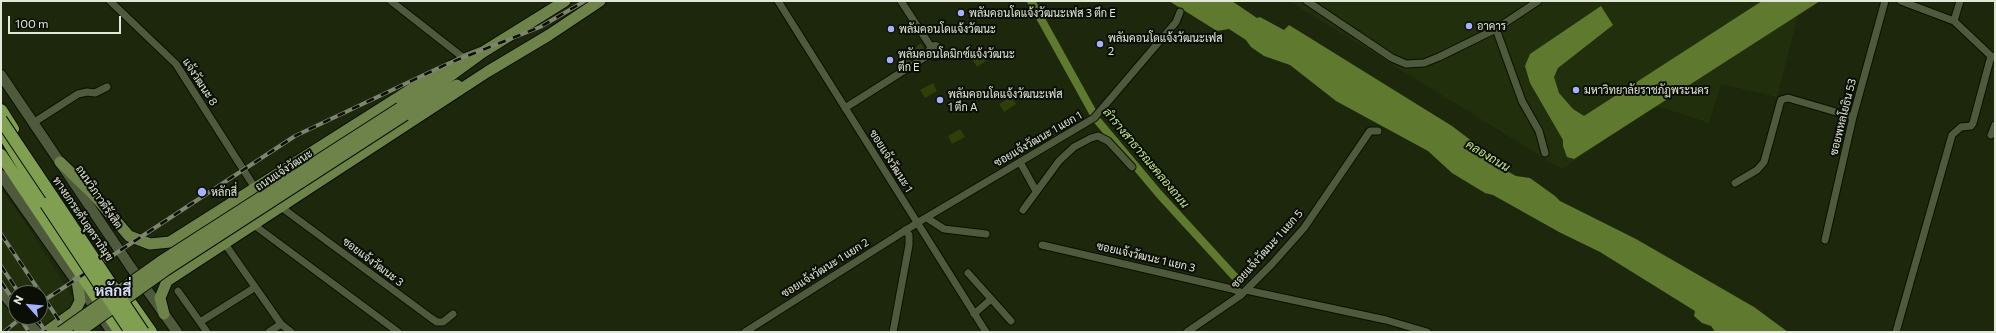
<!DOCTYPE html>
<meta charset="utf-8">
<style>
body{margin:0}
#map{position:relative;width:1996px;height:333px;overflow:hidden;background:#1d270c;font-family:Commissioner,sans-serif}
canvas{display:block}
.frame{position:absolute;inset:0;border:2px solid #e1e8d7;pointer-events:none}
.north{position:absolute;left:8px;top:285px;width:40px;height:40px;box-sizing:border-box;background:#0a0e04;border:1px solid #606558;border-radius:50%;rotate:297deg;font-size:11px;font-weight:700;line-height:16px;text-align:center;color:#e1e8d7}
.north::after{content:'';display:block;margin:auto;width:14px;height:18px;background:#a4b1fc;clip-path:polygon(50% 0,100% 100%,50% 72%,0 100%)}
.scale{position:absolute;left:8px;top:16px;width:113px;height:18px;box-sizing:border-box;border:2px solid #e1e8d7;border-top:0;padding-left:5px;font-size:12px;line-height:14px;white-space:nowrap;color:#e1e8d7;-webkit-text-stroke:3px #0a0e04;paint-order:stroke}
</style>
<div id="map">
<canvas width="1996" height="333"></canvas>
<div class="frame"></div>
<div class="north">N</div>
<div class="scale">100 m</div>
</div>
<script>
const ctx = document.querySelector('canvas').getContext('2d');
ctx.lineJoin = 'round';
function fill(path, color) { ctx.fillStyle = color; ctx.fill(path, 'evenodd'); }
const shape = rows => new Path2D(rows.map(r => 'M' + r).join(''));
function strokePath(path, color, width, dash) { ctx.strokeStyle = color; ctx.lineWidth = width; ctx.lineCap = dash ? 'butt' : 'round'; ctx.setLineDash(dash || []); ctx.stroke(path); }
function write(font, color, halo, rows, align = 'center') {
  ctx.font = font + ' Commissioner,Sarabun,sans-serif'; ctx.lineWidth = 4; ctx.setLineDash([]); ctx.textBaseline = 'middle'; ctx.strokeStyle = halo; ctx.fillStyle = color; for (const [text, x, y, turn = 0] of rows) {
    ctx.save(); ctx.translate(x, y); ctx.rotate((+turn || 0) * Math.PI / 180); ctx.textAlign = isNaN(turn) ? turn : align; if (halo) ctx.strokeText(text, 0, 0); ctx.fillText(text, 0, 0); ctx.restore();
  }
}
fill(shape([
 [1289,1,1820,1,1798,15,1777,97,1721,84,1709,123,1657,106,1562,169],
 [1,189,24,221,95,332,1,332],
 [16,293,40,293,40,317,16,317]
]), '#222f0c');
fill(shape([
 [921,43,926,53,906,66,902,60],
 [985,52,989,59,977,67,972,59],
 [933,83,937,91,925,98,920,90],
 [1012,97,1016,104,1004,112,999,104],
 [960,129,965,137,952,144,948,136]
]), '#2e3f08');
fill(shape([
 [1169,1,1232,1,1257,18,1260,17,1284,30,1289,25,1452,126,1489,154,1494,164,1516,176,1530,178,1555,196,1560,201,1636,239,1754,307,1788,332,1715,332,1711,326,1702,323,1694,316,1695,311,1600,252,1559,232,1493,195,1485,193,1452,173,1428,151,1336,101,1290,65,1264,56,1251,47,1246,40,1229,29,1217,31],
 [1762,1,1820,1,1574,159,1567,157,1563,146,1563,140,1530,83,1525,66,1530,54,1601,6,1613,25,1558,68,1554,77,1559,93,1573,109,1584,116]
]), '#5f792e');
strokePath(shape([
 [1031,1,1097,120,1159,194,1235,277]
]), '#5f792e', 8);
const street = shape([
 [110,1,176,64,255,188],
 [391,1,465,59],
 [778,1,986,332],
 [901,1,931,47],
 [1307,1,1392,58,1406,64,1424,63,1439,57,1496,29,1538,1],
 [1901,1,1954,21,1991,56,1995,57],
 [1954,21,1960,1],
 [1496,29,1522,101,1539,131,1545,153],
 '929.5 51a5.5 5.5 0 1 1 11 0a5.5 5.5 0 1 1-11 0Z',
 [845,108,930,54],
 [33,123,78,94,87,92,95,93,107,87],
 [1991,135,1995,125],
 [1020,162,1036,191],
 [1735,183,1757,170,1764,162,1781,100,1788,98,1853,117],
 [281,207,431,318,437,322,443,322,453,314],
 [1023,210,1059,161,1074,147,1091,138,1098,136,1108,141,1132,167],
 [927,218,944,229,986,234],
 [254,225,398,332],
 [1825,240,1853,117,1885,1],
 [225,244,281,324],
 [1042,245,1232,289,1243,293],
 [968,273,1011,321],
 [1246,290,1386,320,1427,332],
 [178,291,207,332],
 [974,314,991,299],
 [200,322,254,288],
 [269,332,281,324,291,332],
 [745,332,917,223,1094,118,1176,22,1180,12],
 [893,332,909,245,909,235,905,230],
 [1187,332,1241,295,1272,264,1304,228,1370,131,1378,131],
 [1896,332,1952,135,1961,127,1971,126,1973,123,1991,56]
]);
const secondary = shape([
 [1,75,130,266,177,332],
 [1,175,112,332],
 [1,291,16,310],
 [22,317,37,332]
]);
const primary = shape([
 [400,108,450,76,483,52,565,1],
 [405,115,457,85],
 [60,162,94,195,129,236,150,244,170,242,426,80,465,59,483,52],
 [164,314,160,298,167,281,487,72,549,35,600,1],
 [46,332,74,312,77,307,80,301,77,281]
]);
const highway = shape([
 [1,110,13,129],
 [1,130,46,204],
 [1,155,120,332],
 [125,295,151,332]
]);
strokePath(street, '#081000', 9);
strokePath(secondary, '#081000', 12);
strokePath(primary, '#081000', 13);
strokePath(highway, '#081000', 14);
strokePath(street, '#4f5a3d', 7);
strokePath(secondary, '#4f5a3d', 10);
strokePath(primary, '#6d8349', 11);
strokePath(highway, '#819f51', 12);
const rail = shape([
 [1,234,67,332],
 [1,266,19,293],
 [1,282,16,304],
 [40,303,295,136,447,64,540,27,585,1],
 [19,317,29,332],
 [36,317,46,332],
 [4,332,22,317]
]);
strokePath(rail, '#7d856f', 4);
strokePath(rail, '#0a0e04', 2.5, [8]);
const primaryBridge = shape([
 [61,332,160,262,400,108],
 [79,332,166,270,405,115]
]);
const highwayBridge = shape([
 [1,120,143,332],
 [46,204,131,332]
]);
strokePath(primaryBridge, '#081000', 13, []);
strokePath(highwayBridge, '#081000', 14, []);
strokePath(primaryBridge, '#6d8349', 11);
strokePath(highwayBridge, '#819f51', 12);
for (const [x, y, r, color] of [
 [961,13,4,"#a4b1fc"],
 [1469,26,4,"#a4b1fc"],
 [891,29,4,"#a4b1fc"],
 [1100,44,4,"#a4b1fc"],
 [890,60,4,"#a4b1fc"],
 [1576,90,4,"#a4b1fc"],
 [940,100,4,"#a4b1fc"],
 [202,192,5,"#a4b1fc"]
]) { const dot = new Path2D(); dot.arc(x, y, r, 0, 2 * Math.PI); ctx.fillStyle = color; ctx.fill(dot); strokePath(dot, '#0a0e04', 1.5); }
write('11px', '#e1e8d7', '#0a0e04', [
 ["พลัมคอนโดแจ้งวัฒนะเฟส 3 ตึก E",969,13],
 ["อาคาร",1477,26],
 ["พลัมคอนโดแจ้งวัฒนะ",899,29],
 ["พลัมคอนโดแจ้งวัฒนะเฟส",1108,38],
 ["2",1108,51],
 ["พลัมคอนโดมิกซ์แจ้งวัฒนะ",898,54],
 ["ตึก E",898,67],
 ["มหาวิทยาลัยราชภัฏพระนคร",1584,90],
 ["พลัมคอนโดแจ้งวัฒนะเฟส",948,94],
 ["1 ตึก A",948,107],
 ["หลักสี่",211,192]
], 'left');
write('11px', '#e1e8d7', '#0a0e04', [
 ["แจ้งวัฒนะ 8",200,82,57],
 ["ซอยพหลโยธิน 53",1843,117,-76],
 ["ซอยแจ้งวัฒนะ 1 แยก 1",1038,139,-30],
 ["ซอยแจ้งวัฒนะ 1",891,161,58],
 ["ถนนแจ้งวัฒนะ",284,170,-33],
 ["ถนนวิภาวดีรังสิต",99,197,56],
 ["ทางยกระดับอุตราภิมุข",83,219,56],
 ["ซอยแจ้งวัฒนะ 1 แยก 5",1267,249,-48],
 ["ซอยแจ้งวัฒนะ 1 แยก 3",1146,257,13],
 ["ซอยแจ้งวัฒนะ 3",373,262,37],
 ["ซอยแจ้งวัฒนะ 1 แยก 2",825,268,-32]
]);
write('italic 12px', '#c5ec86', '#0a0e04', [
 ["คลองถนน",1488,156,31],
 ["ลำรางสาธารณะคลองถนน",1146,158,50]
]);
write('bold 15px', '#d9dffc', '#0a0e04', [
 ["หลักสี่",113,291]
]);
</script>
